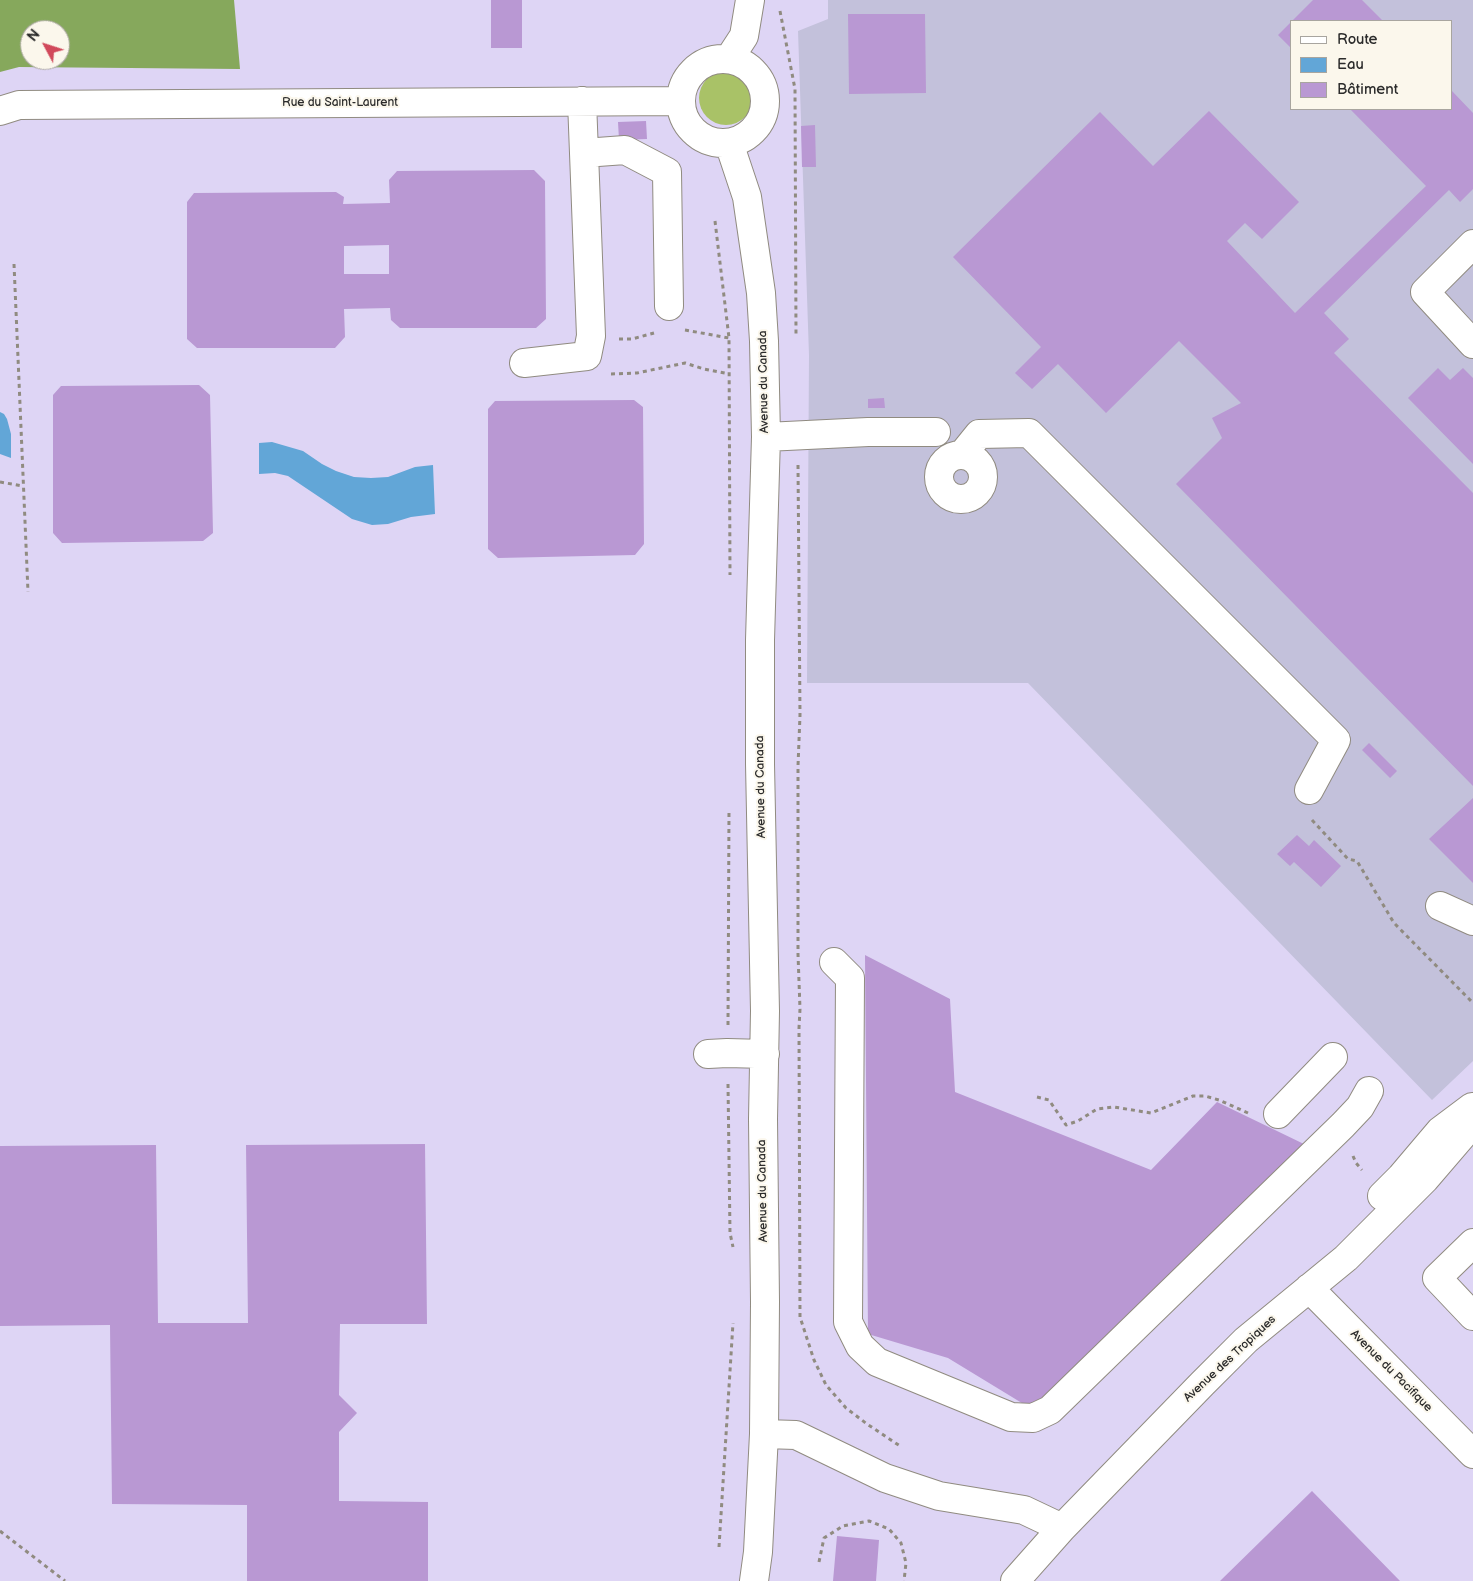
<!DOCTYPE html>
<meta charset="utf-8">
<style>
body{margin:0}
#map{position:relative;width:1473px;height:1581px;overflow:hidden;background:#f5ebd6;font-family:"Balsamiq Sans",sans-serif}
canvas{display:block}
.legend{position:absolute;left:1290px;top:20px;width:162px;height:90px;box-sizing:border-box;background:#fbf7ec;border:1px solid #a8a59f;margin:0;padding:6px 9px;list-style:none;font-size:15px;color:#2b2b2b}
.legend li{display:flex;align-items:center;gap:10px;height:25px}
.legend b{width:25px;border:1px solid #a8a59f}
.north{position:absolute;left:20px;top:20px;width:50px;height:50px;box-sizing:border-box;background:#fbf7ec;border:1px solid #a8a59f;border-radius:50%;rotate:310deg;font-size:14px;font-weight:700;line-height:20px;text-align:center;color:#2b2b2b}
.north::after{content:'';display:block;margin:auto;width:18px;height:22px;background:#d1495b;clip-path:polygon(50% 0,100% 100%,50% 72%,0 100%)}
</style>
<div id="map">
<canvas width="1473" height="1581"></canvas>
<ul class="legend">
<li><b style="height:6px;background:#fff"></b>Route</li>
<li><b style="height:14px;background:#62a6d7"></b>Eau</li>
<li><b style="height:14px;background:#b998d3"></b>Bâtiment</li>
</ul>
<div class="north">N</div>
</div>
<script>
const ctx = document.querySelector('canvas').getContext('2d');
ctx.lineJoin = 'round';
function fill(path, color) { ctx.fillStyle = color; ctx.fill(path, 'evenodd'); }
const shape = rows => new Path2D(rows.map(r => 'M' + r).join(''));
function strokePath(path, color, width, dash) { ctx.strokeStyle = color; ctx.lineWidth = width; ctx.lineCap = dash ? 'butt' : 'round'; ctx.setLineDash(dash || []); ctx.stroke(path); }
function write(font, color, halo, rows, align = 'center') {
  ctx.font = font + ' "Balsamiq Sans",sans-serif'; ctx.lineWidth = 4; ctx.setLineDash([]); ctx.textBaseline = 'middle'; ctx.strokeStyle = halo; ctx.fillStyle = color; for (const [text, x, y, turn = 0] of rows) {
    ctx.save(); ctx.translate(x, y); ctx.rotate((+turn || 0) * Math.PI / 180); ctx.textAlign = isNaN(turn) ? turn : align; if (halo) ctx.strokeText(text, 0, 0); ctx.fillText(text, 0, 0); ctx.restore();
  }
}
fill(shape([
 [0,0,1473,0,1473,1581,0,1581],
 [1292,21,1452,21,1452,109,1292,109],
 [30,30,60,30,60,60,30,60]
]), '#ded5f5');
fill(shape([
 [828,0,1473,0,1473,1061,1432,1100,1028,683,807,683,809,355,798,31,828,19],
 [1292,21,1452,21,1452,109,1292,109]
]), '#c3c1db');
fill(shape([
 '699 98a27 27 0 1 1 54 0a27 27 0 1 1-54 0Z'
]), '#a9c267');
fill(shape([
 [0,0,234,0,240,69,19,67,0,72],
 [30,30,60,30,60,60,30,60]
]), '#86a85c');
fill(shape([
 [0,412,4,414,7,419,11,434,11,458,0,454],
 [272,442,303,451,322,464,336,471,354,477,371,478,388,477,415,467,433,465,435,514,411,517,388,524,372,525,352,519,288,476,275,473,259,474,259,443]
]), '#62a6d7');
fill(shape([
 [491,0,522,0,522,48,491,48],
 [1313,0,1362,0,1383,21,1292,21],
 [848,14,925,14,926,93,849,94],
 [1292,21,1292,49,1278,35],
 [1452,91,1473,113,1473,189,1460,202,1449,190,1324,313,1349,339,1334,353,1473,493,1473,786,1176,484,1222,438,1212,418,1241,403,1179,341,1106,413,1058,364,1032,389,1015,373,1041,347,953,257,1100,112,1153,166,1209,111,1299,202,1262,239,1245,223,1227,241,1295,313,1426,186,1350,109,1452,109],
 [646,121,647,139,619,140,618,122],
 [815,125,816,167,802,167,801,126],
 [534,170,545,181,546,319,536,328,400,328,391,320,390,308,344,309,345,337,335,348,197,348,187,339,187,202,194,193,336,192,344,197,343,204,390,203,389,180,397,171],
 [389,245,389,274,344,274,344,246],
 [1438,368,1450,380,1463,368,1473,378,1473,464,1408,398],
 [199,385,210,395,213,533,203,541,62,543,53,533,53,395,61,386],
 [884,398,885,408,868,408,868,399],
 [634,400,643,407,644,544,635,555,498,558,488,549,488,409,495,401],
 [1369,743,1397,771,1390,778,1362,750],
 [1473,798,1473,883,1429,839],
 [1297,835,1309,846,1314,840,1341,866,1321,887,1294,862,1290,866,1277,854],
 [865,955,950,999,955,1092,1151,1170,1217,1102,1306,1145,1035,1411,948,1358,868,1334],
 [425,1144,427,1324,340,1324,339,1395,357,1413,339,1432,339,1501,428,1502,428,1581,247,1581,247,1505,112,1504,110,1325,0,1326,0,1146,156,1145,158,1323,248,1323,246,1145],
 [1312,1491,1400,1581,1220,1581],
 [837,1536,879,1540,876,1581,833,1581]
]), '#b998d3');
const minor = shape([
 '681 101a42 42 0 1 1 84 0a42 42 0 1 1-84 0Z',
 [729,59,744,36,750,0],
 [0,111,19,105,681,101],
 [729,143,747,197,761,293,764,341,766,437,760,640,760,764,765,1011,763,1119,765,1302,764,1434,758,1552,754,1581],
 [584,153,625,150,667,172,669,306],
 [1473,244,1425,292,1473,344],
 [524,363,587,356,591,336,582,101],
 [766,437,868,432,936,432],
 [962,455,979,434,1029,433,1336,740,1309,790],
 '939 477a22 22 0 1 1 44 0a22 22 0 1 1-44 0Z',
 [1440,906,1473,921],
 [834,962,850,978,848,1322,860,1346,877,1362,1011,1417,1033,1418,1050,1410,1343,1125,1360,1107,1369,1091],
 [708,1054,727,1053,765,1054],
 [1278,1114,1333,1057],
 [1382,1196,1401,1177,1440,1131,1472,1107],
 [1473,1243,1437,1278,1473,1316],
 [1309,1288,1473,1454],
 [764,1434,796,1435,885,1478,939,1496,1024,1510,1062,1528],
 [1015,1581,1062,1528,1202,1384,1246,1340,1346,1258,1425,1179,1473,1123]
]);
strokePath(minor, '#908b80', 30);
strokePath(shape([
 [780,11,795,89,796,336],
 [715,221,729,338,730,575],
 [14,264,28,592],
 [685,330,729,338],
 [619,339,632,339,654,333],
 [611,374,637,373,685,363,704,369,730,374],
 [798,465,800,715,798,766,798,954,800,1009,799,1028,800,1317,814,1360,826,1385,846,1408,867,1424,900,1446],
 [0,482,23,486],
 [1312,820,1348,859,1357,861,1394,923,1473,1003],
 [728,1025,729,811],
 [728,1084,730,1233,733,1247],
 [1037,1097,1049,1100,1066,1125,1078,1121,1097,1109,1114,1107,1151,1113,1193,1096,1205,1096,1219,1100,1248,1113],
 [1353,1156,1356,1163,1362,1170],
 [0,1531,65,1581],
 [719,1547,733,1323],
 [819,1562,824,1538,843,1526,869,1521,889,1529,901,1543,906,1563,904,1581]
]), '#908b80', 3, [4, 4]);
strokePath(minor, '#fff', 28);
write('12px', '#2b2b2b', '#fbf7ec', [
 ["Rue du Saint-Laurent",340,103],
 ["Avenue du Canada",764,382,-91],
 ["Avenue du Canada",761,787,-91],
 ["Avenue du Canada",763,1191,-91],
 ["Avenue des Tropiques",1230,1359,-43],
 ["Avenue du Pacifique",1391,1371,45]
]);
</script>
